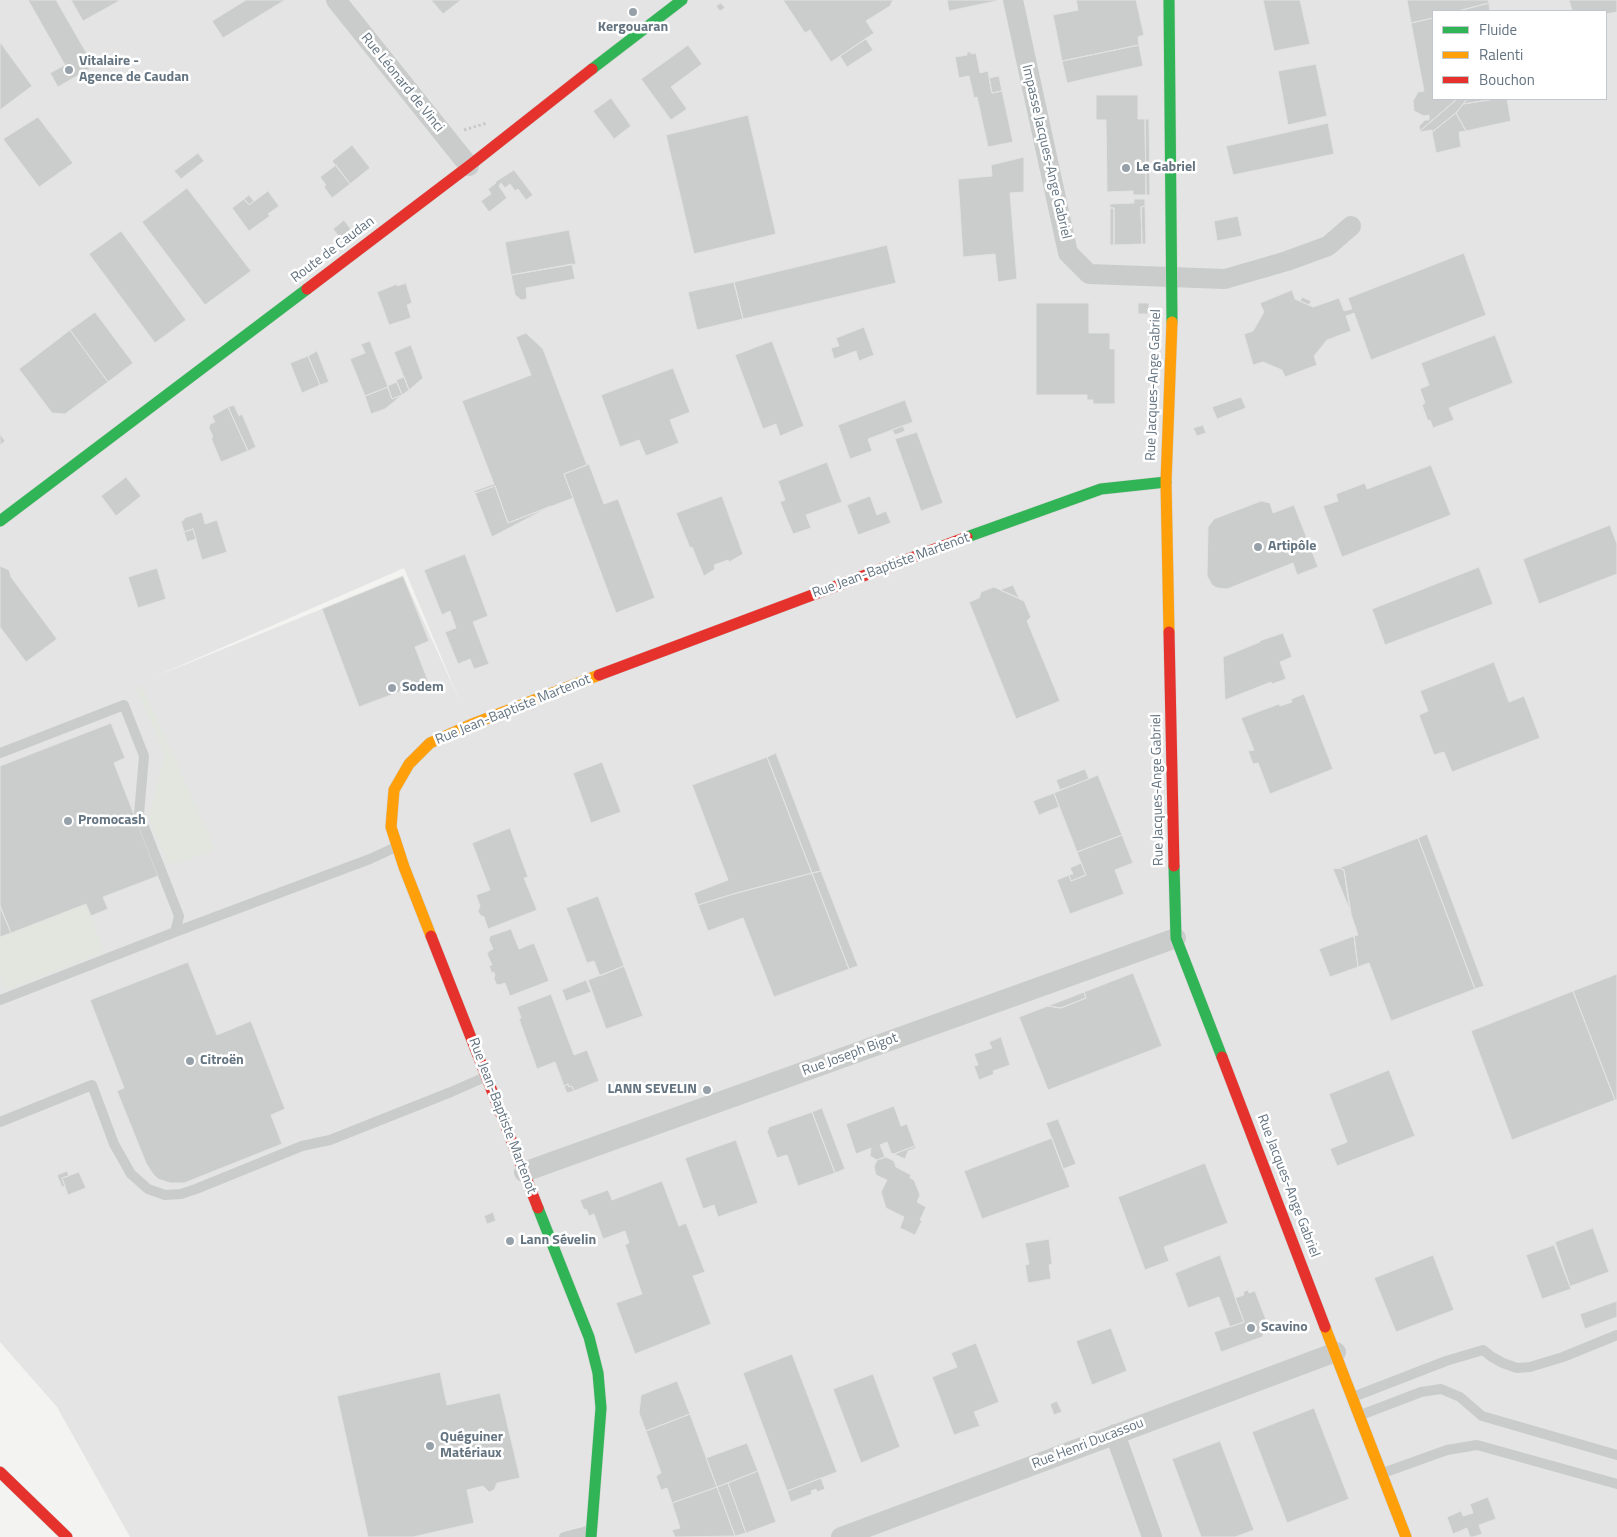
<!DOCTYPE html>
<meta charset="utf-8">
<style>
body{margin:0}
#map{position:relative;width:1617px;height:1537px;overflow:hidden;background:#f3f3f1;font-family:"Titillium Web",sans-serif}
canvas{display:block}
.legend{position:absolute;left:1432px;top:10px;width:175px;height:90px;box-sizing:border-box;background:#fff;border:1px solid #c1c7cc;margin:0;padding:6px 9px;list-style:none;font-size:15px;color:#637380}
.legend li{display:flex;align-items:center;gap:10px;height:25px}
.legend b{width:25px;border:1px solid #c1c7cc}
</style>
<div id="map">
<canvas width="1617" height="1537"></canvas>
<ul class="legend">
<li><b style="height:6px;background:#30b455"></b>Fluide</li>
<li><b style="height:6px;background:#ff9f0a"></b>Ralenti</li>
<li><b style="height:6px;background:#e5322d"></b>Bouchon</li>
</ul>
</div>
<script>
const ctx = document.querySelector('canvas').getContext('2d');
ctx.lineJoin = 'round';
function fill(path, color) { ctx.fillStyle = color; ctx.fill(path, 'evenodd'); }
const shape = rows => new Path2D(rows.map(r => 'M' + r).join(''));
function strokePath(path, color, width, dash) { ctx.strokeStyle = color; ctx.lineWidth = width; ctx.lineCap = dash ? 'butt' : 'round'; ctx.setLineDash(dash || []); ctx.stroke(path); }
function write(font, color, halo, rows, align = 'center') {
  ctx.font = font + ' "Titillium Web",sans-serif'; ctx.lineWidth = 5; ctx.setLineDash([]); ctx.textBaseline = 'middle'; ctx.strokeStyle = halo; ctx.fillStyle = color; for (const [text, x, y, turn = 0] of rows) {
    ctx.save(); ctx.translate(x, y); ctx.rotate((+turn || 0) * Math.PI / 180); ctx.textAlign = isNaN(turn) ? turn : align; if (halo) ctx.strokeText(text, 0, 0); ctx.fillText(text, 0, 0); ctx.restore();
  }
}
fill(shape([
 [0,0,1617,0,1617,1537,130,1537,57,1407,0,1342],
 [1433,11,1606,11,1606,99,1433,99],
 [404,568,461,704,403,576,152,678]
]), '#e3e4e3');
fill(shape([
 [142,686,215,849,179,863,168,863,149,819,165,755,136,688],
 [86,904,104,952,5,990,0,975,0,937]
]), '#e2e6df');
const building = shape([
 [28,0,56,0,94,66,58,87,50,73,65,65,28,0],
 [71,0,118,0,119,1,83,21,71,0],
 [246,0,285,0,223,38,212,21,246,0],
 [431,0,461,0,443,14,431,0],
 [783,0,893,0,890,6,866,21,874,33,831,62,810,30,805,33,783,0],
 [947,0,996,0,996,1,949,11,947,0],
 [1076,0,1136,0,1144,35,1138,37,1139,45,1062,61,1053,15,1078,10,1076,0],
 [1263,0,1300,0,1310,44,1274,51,1263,0],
 [1407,0,1488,0,1489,3,1458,11,1433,11,1433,18,1411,23,1407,0],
 [1569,0,1617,0,1617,12,1606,14,1606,11,1572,11,1569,0],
 [721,3,725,8,720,11,716,6,721,3],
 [1489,3,1490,11,1458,11,1489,3],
 [1433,18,1433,99,1457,99,1420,131,1419,126,1425,120,1429,120,1429,115,1424,116,1414,111,1413,101,1418,92,1424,91,1411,23,1433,18],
 [866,39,873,50,847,67,840,56,866,39],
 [0,42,32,86,0,110,0,42],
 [688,45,702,64,671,87,687,109,671,120,641,79,688,45],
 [1139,45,1143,66,1067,83,1062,61,1139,45],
 [967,52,971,52,971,54,976,53,980,73,988,71,992,93,1002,91,1013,142,988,147,977,97,974,98,969,76,959,78,955,57,967,55,967,52],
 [1316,64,1327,116,1288,125,1278,71,1316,64],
 [999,76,1002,91,992,93,989,78,999,76],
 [1096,95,1138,95,1138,119,1145,119,1146,195,1133,195,1133,191,1107,192,1106,120,1096,120,1096,95],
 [611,98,631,126,614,139,593,111,611,98],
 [1457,99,1467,99,1456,113,1432,132,1432,130,1420,132,1420,131,1457,99],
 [1467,99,1495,99,1463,104,1467,99],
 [1495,99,1507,99,1511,121,1466,131,1456,113,1463,104,1495,99],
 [1456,113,1466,131,1459,132,1461,147,1436,153,1432,132,1456,113],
 [748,115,776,234,694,254,666,135,748,115],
 [38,117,73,163,39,187,3,139,38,117],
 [1145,119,1149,119,1150,195,1146,195,1145,119],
 [1328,123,1334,154,1233,175,1226,146,1328,123],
 [352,145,370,168,350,184,332,161,352,145],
 [198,153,204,161,181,179,174,171,198,153],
 [1024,157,1024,192,1010,193,1017,279,998,282,995,254,963,257,958,179,992,176,991,165,1024,157],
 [336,165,350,184,332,198,324,187,326,185,320,177,336,165],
 [514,170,533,195,526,200,518,189,515,191,510,184,505,188,501,183,499,186,507,198,489,212,481,201,491,194,488,189,496,183,495,182,514,170],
 [187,188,251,271,205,305,142,222,187,188],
 [268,191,279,206,268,214,270,216,249,231,232,208,244,199,249,205,268,191],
 [249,195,254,201,249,205,244,199,249,195],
 [1134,199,1145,199,1145,206,1141,207,1142,244,1114,245,1114,208,1110,208,1110,204,1134,203,1134,199],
 [1145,206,1146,244,1142,244,1141,207,1145,206],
 [1110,208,1114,208,1114,245,1110,245,1110,208],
 [1238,216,1242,236,1217,241,1214,221,1238,216],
 [344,220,353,232,342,240,333,229,344,220],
 [569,230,576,264,511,275,505,242,569,230],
 [121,231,186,320,155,343,89,254,121,231],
 [887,245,896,283,743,319,734,282,887,245],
 [1464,253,1486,315,1371,360,1354,313,1346,316,1351,331,1327,340,1314,356,1317,365,1285,377,1282,370,1263,362,1253,365,1244,334,1253,331,1264,312,1260,303,1292,290,1295,299,1313,307,1339,298,1344,311,1352,309,1348,298,1464,253],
 [572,264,575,279,526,288,527,299,521,300,515,295,511,275,572,264],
 [734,282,743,319,697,330,688,292,734,282],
 [406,283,412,303,407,305,411,318,389,325,377,292,397,284,397,286,406,283],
 [1302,297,1311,301,1309,305,1300,301,1302,297],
 [1036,303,1089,303,1089,333,1110,333,1110,349,1115,349,1115,404,1093,404,1093,400,1087,400,1087,395,1036,395,1036,303],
 [1138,303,1149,303,1149,314,1138,314,1138,303],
 [95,312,133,363,108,382,70,330,95,312],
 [864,327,874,355,859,361,856,351,834,359,831,348,839,346,836,338,864,327],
 [70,330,108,382,65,414,52,413,19,369,70,330],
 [526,333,543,349,587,465,564,474,573,498,508,523,495,486,475,493,474,491,494,484,462,401,531,375,516,337,526,333],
 [1495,335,1513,383,1449,408,1454,420,1433,428,1430,420,1428,421,1422,405,1425,403,1420,389,1429,385,1421,363,1495,335],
 [370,341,388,387,365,396,350,359,365,353,361,344,370,341],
 [772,341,804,426,780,436,776,424,763,429,735,355,772,341],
 [411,345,423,378,409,390,394,352,411,345],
 [317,351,329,382,320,385,308,356,317,351],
 [308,356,320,385,302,393,290,363,308,356],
 [673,368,690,412,670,420,679,443,646,456,639,440,620,447,601,395,673,368],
 [404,377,409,390,402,395,396,380,404,377],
 [397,382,402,395,392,399,387,386,397,382],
 [388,387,392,399,402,395,385,409,371,414,365,396,388,387],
 [1241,397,1246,408,1217,419,1212,407,1241,397],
 [905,400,913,422,868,439,872,451,850,459,838,425,905,400],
 [234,405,239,416,242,414,256,447,248,451,228,407,234,405],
 [228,407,248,451,221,462,211,438,213,437,209,428,210,424,215,422,212,416,228,407],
 [1203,425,1206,433,1197,436,1193,428,1203,425],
 [903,426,905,431,895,435,892,430,903,426],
 [917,432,943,503,921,511,895,439,917,432],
 [0,434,5,441,0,445,0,434],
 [827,462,842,502,806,515,811,528,793,534,780,502,785,500,778,481,827,462],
 [589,464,604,504,618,499,655,598,616,613,564,474,589,464],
 [1431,465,1451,515,1342,557,1323,506,1338,501,1336,494,1365,483,1367,489,1431,465],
 [126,477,141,496,116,516,101,496,126,477],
 [495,486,508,523,551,506,492,537,475,493,495,486],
 [722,496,743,554,729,562,728,560,714,565,715,569,704,576,692,547,690,548,676,513,722,496],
 [870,496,877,515,886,511,891,523,858,535,847,505,870,496],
 [1261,501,1270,503,1273,513,1294,505,1318,567,1297,575,1293,563,1227,589,1217,588,1212,585,1207,576,1208,527,1214,519,1261,501],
 [202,512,205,524,217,520,227,552,202,560,193,529,184,532,181,521,184,520,184,518,202,512],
 [1610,525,1617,544,1617,574,1539,604,1523,559,1610,525],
 [193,529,196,539,187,542,184,532,193,529],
 [465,554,488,616,473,622,489,664,474,669,470,659,458,664,445,632,456,628,450,611,442,615,424,570,465,554],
 [0,566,9,570,11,577,57,639,26,662,0,627,0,566],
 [1479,567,1493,604,1385,645,1372,609,1479,567],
 [157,568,166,599,138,608,128,577,157,568],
 [403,576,429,641,415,647,428,681,359,707,322,609,403,576],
 [1013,585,1019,598,1000,590,1013,585],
 [994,587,1024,601,1031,617,1027,621,1060,701,1016,719,969,602,979,598,981,592,994,587],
 [1283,633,1292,657,1280,662,1286,679,1272,684,1271,682,1225,700,1223,657,1260,642,1259,641,1283,633],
 [1494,662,1509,702,1524,696,1540,738,1452,772,1444,752,1434,755,1419,715,1428,711,1420,691,1494,662],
 [1304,694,1333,769,1270,794,1258,763,1253,764,1248,751,1254,750,1241,718,1279,704,1280,706,1292,702,1291,699,1304,694],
 [111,723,125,758,114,763,158,876,103,897,108,909,91,916,86,904,11,933,0,906,0,766,111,723],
 [776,753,821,871,812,873,767,757,776,753],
 [767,757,812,873,733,894,698,905,694,893,728,880,692,785,767,757],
 [602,762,621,812,591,823,573,773,602,762],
 [1085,769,1089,779,1060,790,1056,780,1085,769],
 [1098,775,1122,835,1077,852,1054,793,1098,775],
 [1054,793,1059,807,1039,815,1033,801,1054,793],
 [510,828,528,877,524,878,537,910,488,929,484,917,480,915,478,911,480,906,476,895,490,890,472,843,510,828],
 [1427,834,1484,986,1475,989,1418,838,1427,834],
 [1122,835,1133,863,1115,870,1124,894,1070,914,1057,880,1069,875,1071,881,1086,875,1077,852,1122,835],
 [1418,838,1475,989,1391,1021,1369,963,1358,967,1354,936,1358,935,1350,911,1344,870,1339,868,1418,838],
 [1081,863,1086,875,1071,881,1069,875,1073,874,1070,868,1081,863],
 [1339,868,1344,870,1351,913,1333,869,1339,868],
 [821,871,858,966,849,969,812,873,821,871],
 [812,873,849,969,774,997,743,918,708,931,698,905,733,894,812,873],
 [598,896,624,966,600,976,594,961,587,963,566,908,598,896],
 [0,906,11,933,0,937,0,906],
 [511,929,519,949,534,943,549,981,510,996,505,983,499,985,496,984,494,978,495,975,494,972,492,973,489,966,492,965,487,954,489,951,493,949,489,940,490,936,511,929],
 [1354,936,1358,967,1330,977,1319,949,1354,936],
 [188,962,217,1035,251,1021,285,1109,271,1115,282,1144,184,1183,170,1183,158,1179,153,1174,146,1163,117,1091,124,1088,90,1000,188,962],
 [624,966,643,1016,606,1029,588,980,624,966],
 [1133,973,1162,1046,1048,1090,1019,1017,1048,1006,1061,1008,1086,998,1084,992,1133,973],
 [1617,974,1617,1100,1615,1100,1573,991,1617,974],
 [586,980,591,992,566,1001,562,990,586,980],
 [1573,991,1615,1100,1512,1140,1471,1031,1573,991],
 [1084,992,1086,998,1061,1008,1048,1006,1084,992],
 [551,994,574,1055,587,1050,599,1081,574,1091,572,1086,569,1087,568,1084,564,1086,555,1062,537,1069,519,1019,521,1018,517,1007,551,994],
 [1001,1037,1010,1065,993,1071,994,1074,979,1080,974,1066,978,1065,974,1054,992,1048,989,1042,1001,1037],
 [1389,1070,1415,1136,1337,1166,1330,1149,1347,1142,1329,1094,1389,1070],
 [568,1084,569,1087,572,1086,574,1091,567,1093,564,1086,568,1084],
 [894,1106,901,1126,907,1124,915,1146,894,1154,891,1153,887,1142,880,1145,885,1157,877,1160,870,1156,871,1148,856,1154,846,1124,894,1106],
 [822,1108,845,1169,835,1173,812,1112,822,1108],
 [812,1112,835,1173,798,1186,787,1155,777,1158,767,1132,769,1127,812,1112],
 [1058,1119,1076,1164,1063,1169,1046,1123,1058,1119],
 [1052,1138,1070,1187,982,1219,964,1171,1052,1138],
 [736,1140,758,1203,718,1217,714,1205,703,1209,685,1158,736,1140],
 [915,1146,916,1148,908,1151,905,1159,894,1154,915,1146],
 [886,1157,894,1161,896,1167,911,1175,910,1178,914,1180,920,1195,917,1202,926,1207,920,1220,922,1221,915,1235,900,1228,904,1217,886,1208,881,1192,887,1180,876,1175,874,1167,877,1160,886,1157],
 [1205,1163,1228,1223,1164,1247,1169,1261,1145,1270,1118,1197,1205,1163],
 [67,1171,69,1176,62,1178,65,1186,62,1187,57,1175,67,1171],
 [79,1172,86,1188,68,1195,62,1178,79,1172],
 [662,1181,679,1226,686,1223,705,1272,693,1276,711,1324,635,1354,616,1303,642,1294,625,1245,629,1243,625,1231,603,1239,594,1214,589,1216,586,1209,584,1210,580,1200,608,1190,612,1200,662,1181],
 [493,1212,496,1221,487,1224,484,1216,493,1212],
 [1593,1228,1609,1272,1571,1286,1571,1289,1555,1242,1593,1228],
 [1049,1239,1052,1264,1049,1265,1051,1279,1028,1283,1025,1265,1029,1264,1025,1243,1049,1239],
 [1554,1245,1571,1289,1542,1299,1526,1255,1554,1245],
 [1220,1255,1244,1322,1230,1327,1219,1297,1188,1308,1175,1273,1220,1255],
 [1433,1255,1454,1310,1396,1332,1374,1278,1433,1255],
 [1248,1290,1249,1293,1255,1291,1268,1325,1262,1337,1221,1352,1214,1332,1244,1322,1235,1298,1244,1295,1243,1292,1248,1290],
 [1617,1301,1617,1317,1585,1329,1580,1314,1617,1301],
 [1111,1328,1127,1371,1092,1385,1076,1341,1111,1328],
 [976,1343,999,1402,974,1412,980,1426,954,1435,932,1377,957,1367,951,1353,976,1343],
 [792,1354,837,1472,787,1491,743,1373,792,1354],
 [440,1372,447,1405,500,1393,520,1478,497,1483,494,1490,489,1492,483,1486,467,1490,474,1523,413,1537,368,1537,337,1396,440,1372],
 [873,1374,900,1447,861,1463,833,1389,873,1374],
 [677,1381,690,1414,646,1431,639,1413,641,1395,677,1381],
 [1057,1401,1062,1412,1054,1415,1050,1404,1057,1401],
 [1314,1408,1349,1499,1287,1523,1252,1432,1314,1408],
 [690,1414,717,1487,672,1503,667,1488,661,1490,656,1476,661,1473,646,1431,690,1414],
 [1220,1441,1254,1530,1235,1537,1201,1537,1172,1459,1220,1441],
 [747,1443,758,1471,717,1487,706,1458,747,1443],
 [758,1471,776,1522,746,1533,728,1483,758,1471],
 [821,1478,825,1489,817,1492,816,1489,811,1491,812,1494,791,1502,787,1491,821,1478],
 [728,1483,746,1533,735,1536,717,1487,728,1483],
 [717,1487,735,1536,675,1537,672,1530,680,1528,672,1503,717,1487],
 [1488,1497,1496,1519,1479,1525,1482,1534,1473,1537,1470,1537,1467,1528,1453,1534,1447,1517,1461,1511,1463,1516,1473,1513,1470,1504,1488,1497]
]);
fill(building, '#cbcdcd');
strokePath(building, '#e2e2e1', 1);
const fast = shape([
 [1169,0,1172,322],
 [592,69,682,0],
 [0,521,307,289],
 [967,537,1101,489,1166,482],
 [1174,866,1176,938,1222,1057],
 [538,1208,589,1337,598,1373,601,1408,591,1537]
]);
const slow = shape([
 [1169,632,1166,482,1172,322],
 [431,936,404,867,391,827,394,790,409,764,430,743,470,725,599,675],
 [1325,1327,1406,1537]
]);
const jam = shape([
 [307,289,469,166,592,69],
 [1169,632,1174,866],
 [599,675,967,537],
 [431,936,538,1208],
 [1222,1057,1325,1327],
 [0,1472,67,1537]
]);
strokePath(fast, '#d0d1d0', 12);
strokePath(slow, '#d0d1d0', 12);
strokePath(jam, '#d0d1d0', 12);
strokePath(shape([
 [464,130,487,123]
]), '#c8c9c9', 3, [2.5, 2.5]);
strokePath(shape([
 [0,753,124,705,144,756,139,814,179,916,175,932,0,1000],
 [175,932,370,859,396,847],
 [0,1122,92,1085,114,1144,131,1174,148,1189,165,1195,181,1194,196,1189,302,1146,330,1140,451,1092,485,1077],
 [1353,1397,1446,1361,1483,1350,1492,1357,1503,1363,1517,1368,1530,1367,1563,1357,1617,1335],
 [1361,1415,1421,1392,1441,1389,1460,1397,1482,1416,1617,1455],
 [1383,1473,1447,1450,1477,1445,1617,1484],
 [564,1537,591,1530]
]), '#cacccc', 10);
strokePath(shape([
 [336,0,469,166],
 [1013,0,1068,253,1089,274,1225,279,1287,261,1328,246,1351,226],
 [524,1172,1176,938],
 [1115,1434,1152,1537],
 [841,1537,1336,1352]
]), '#cacccc', 20);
strokePath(fast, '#30b455', 11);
strokePath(slow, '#ff9f0a', 11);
strokePath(jam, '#e5322d', 11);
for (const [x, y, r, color] of [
 [633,12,5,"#95a0a8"],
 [69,70,5,"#95a0a8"],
 [1126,168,5,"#95a0a8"],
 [1258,547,5,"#95a0a8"],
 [392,688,5,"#95a0a8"],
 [68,821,5,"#95a0a8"],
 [190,1061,5,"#95a0a8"],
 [707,1090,5,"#95a0a8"],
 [510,1241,5,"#95a0a8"],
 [1251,1328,5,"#95a0a8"],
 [430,1446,5,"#95a0a8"]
]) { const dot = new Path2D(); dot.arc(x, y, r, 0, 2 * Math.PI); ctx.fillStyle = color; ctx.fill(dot); strokePath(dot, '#fff', 2); }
write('bold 14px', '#637380', '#fff', [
 ["Kergouaran",633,28,"center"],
 ["Vitalaire -",79,62],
 ["Agence de Caudan",79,78],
 ["Le Gabriel",1136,168],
 ["Artipôle",1268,547],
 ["Sodem",402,688],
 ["Promocash",78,821],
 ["Citroën",200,1061],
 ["LANN SEVELIN",697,1090,"right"],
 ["Lann Sévelin",520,1241],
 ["Scavino",1261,1328],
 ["Quéguiner",440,1438],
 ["Matériaux",440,1454]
], 'left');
write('14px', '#637380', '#fff', [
 ["Rue Léonard de Vinci",402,83,51],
 ["Impasse Jacques-Ange Gabriel",1046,152,77],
 ["Route de Caudan",333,250,-37],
 ["Rue Jacques-Ange Gabriel",1154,385,-88],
 ["Rue Jean-Baptiste Martenot",891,566,-20],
 ["Rue Jean-Baptiste Martenot",513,710,-22],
 ["Rue Jacques-Ange Gabriel",1158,790,-91],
 ["Rue Joseph Bigot",850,1055,-20],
 ["Rue Jean-Baptiste Martenot",502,1116,69],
 ["Rue Jacques-Ange Gabriel",1288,1186,69],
 ["Rue Henri Ducassou",1088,1444,-21]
]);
</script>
